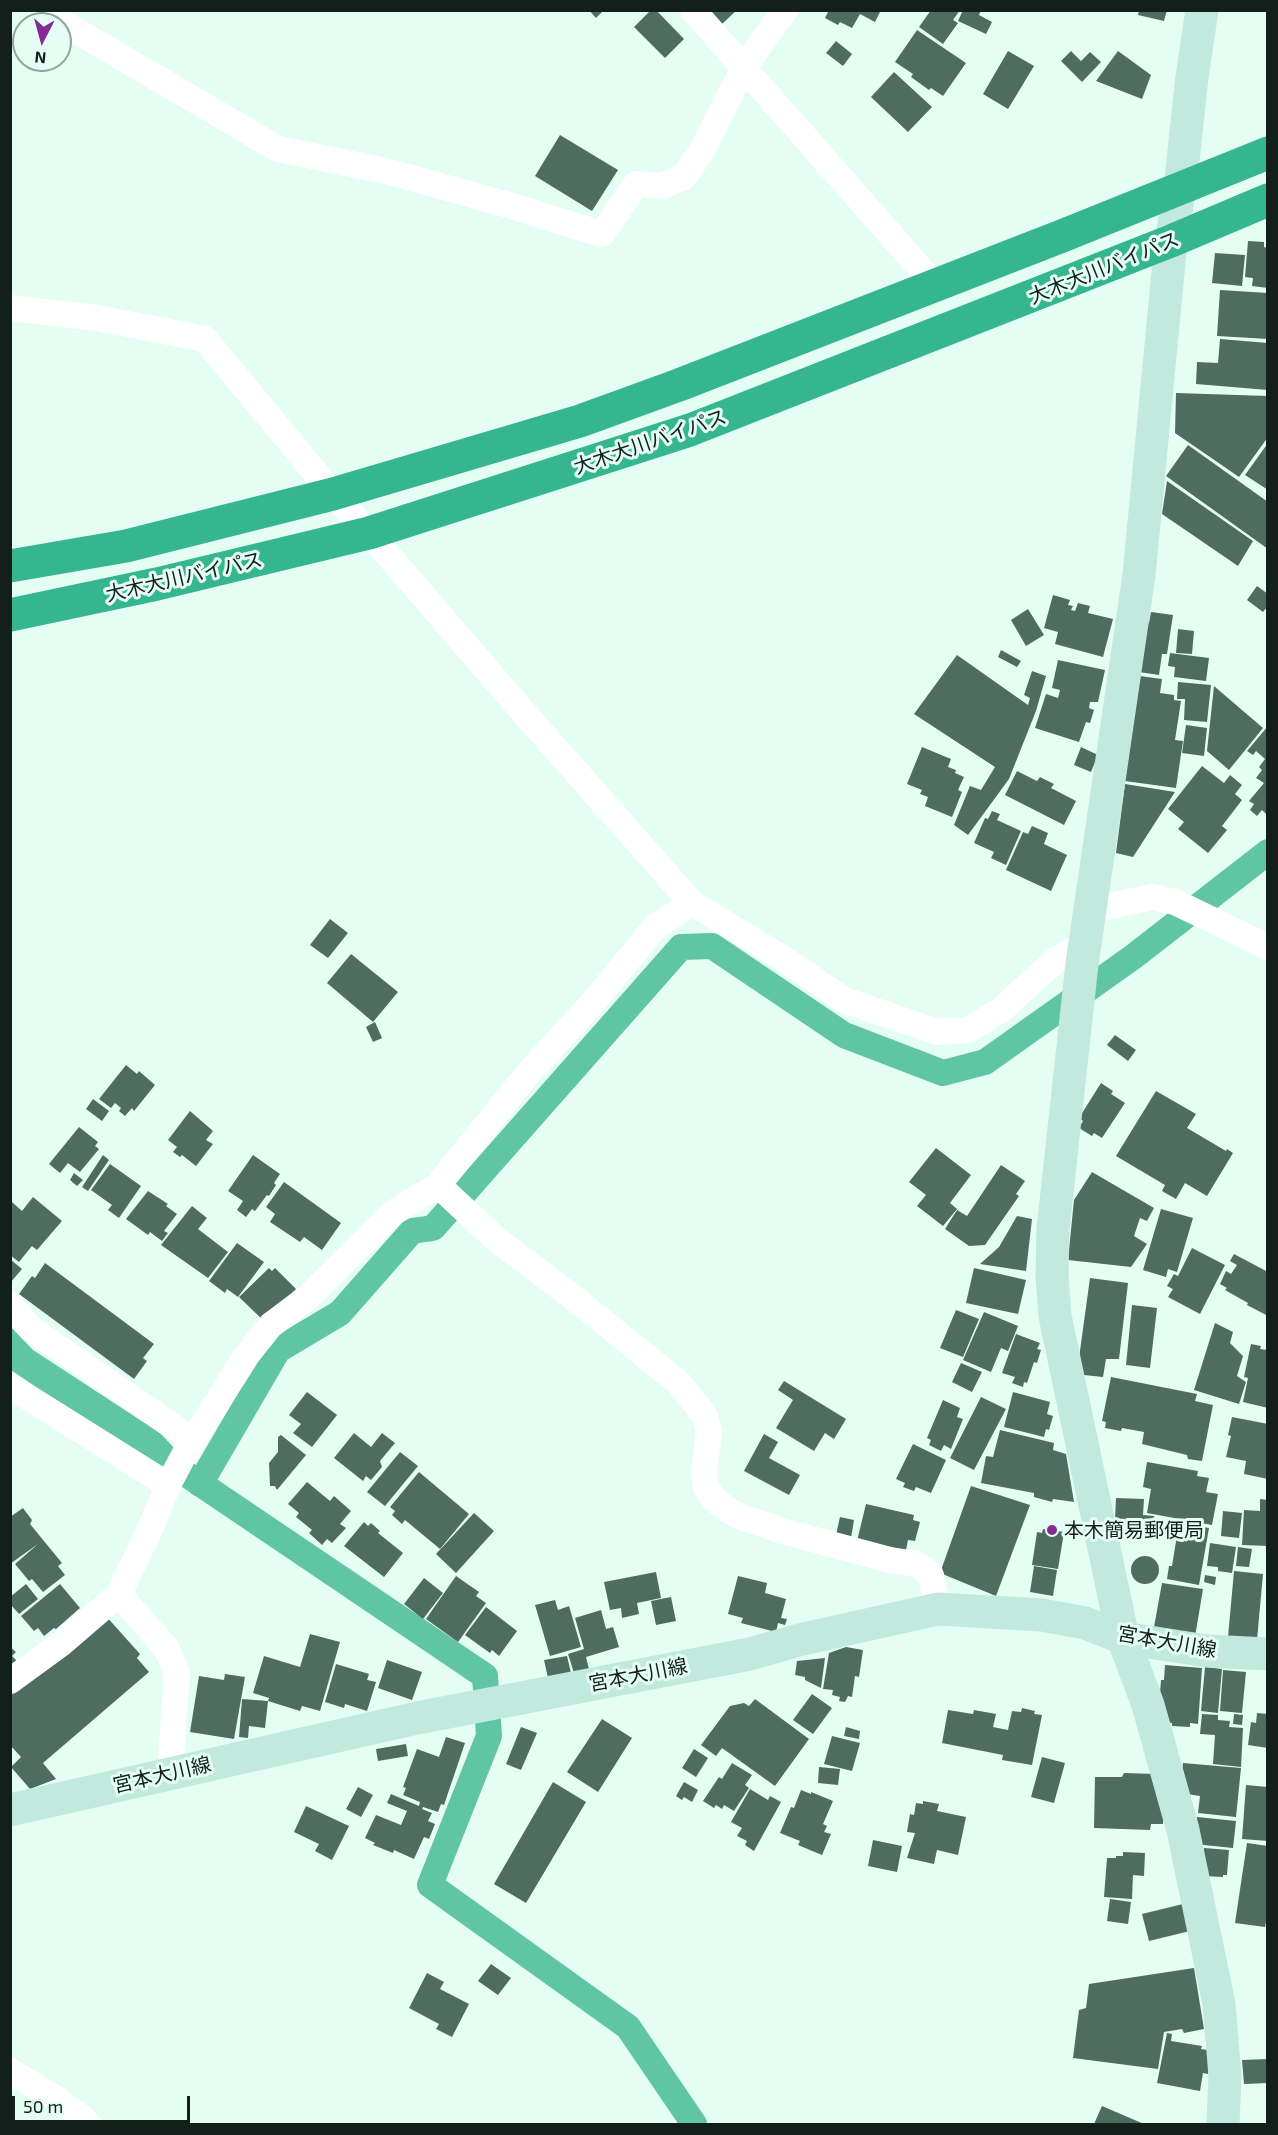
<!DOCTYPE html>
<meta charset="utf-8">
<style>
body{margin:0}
#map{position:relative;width:1278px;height:2135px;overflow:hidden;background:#e4fef3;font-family:"Exo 2",sans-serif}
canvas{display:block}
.frame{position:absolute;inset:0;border:12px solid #131f1b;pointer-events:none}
.north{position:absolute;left:12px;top:12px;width:60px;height:60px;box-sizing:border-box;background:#e4fef3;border:2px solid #90a59d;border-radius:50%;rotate:186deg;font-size:16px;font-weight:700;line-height:24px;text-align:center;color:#131f1b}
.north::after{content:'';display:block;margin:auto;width:21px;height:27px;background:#822b98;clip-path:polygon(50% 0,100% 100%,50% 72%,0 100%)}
.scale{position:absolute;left:12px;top:2096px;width:178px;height:27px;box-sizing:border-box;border:3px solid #131f1b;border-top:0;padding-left:8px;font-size:18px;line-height:21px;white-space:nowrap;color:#131f1b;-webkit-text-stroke:4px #e4fef3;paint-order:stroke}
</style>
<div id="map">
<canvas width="1278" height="2135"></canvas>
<div class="frame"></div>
<div class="north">N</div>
<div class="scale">50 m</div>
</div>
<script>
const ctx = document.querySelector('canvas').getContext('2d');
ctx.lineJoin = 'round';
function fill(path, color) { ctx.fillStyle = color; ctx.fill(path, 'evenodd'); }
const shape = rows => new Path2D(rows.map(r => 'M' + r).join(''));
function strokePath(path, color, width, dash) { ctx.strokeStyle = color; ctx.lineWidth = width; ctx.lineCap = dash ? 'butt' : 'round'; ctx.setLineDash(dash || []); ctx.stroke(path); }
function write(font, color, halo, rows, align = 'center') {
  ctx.font = font + ' "Exo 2","Noto Sans JP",sans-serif'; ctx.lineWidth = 6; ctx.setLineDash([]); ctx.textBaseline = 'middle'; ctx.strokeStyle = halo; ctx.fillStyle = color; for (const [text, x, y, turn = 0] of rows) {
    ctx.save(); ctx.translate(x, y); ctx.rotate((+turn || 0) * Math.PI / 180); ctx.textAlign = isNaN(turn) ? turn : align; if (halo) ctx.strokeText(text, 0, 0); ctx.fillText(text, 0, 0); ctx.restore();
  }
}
fill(shape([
 [10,1326,33,1350,160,1433,177,1451,167,1468,145,1462,11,1370]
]), '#60c5a3');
strokePath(shape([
 [186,1474,485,1676,489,1736,430,1885,628,2027,694,2124],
 [200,1484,278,1350,340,1313,412,1231,433,1228,681,947,712,946,844,1035,943,1073,985,1062,1133,957,1268,852]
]), '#60c5a3', 26);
fill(shape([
 [589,10,604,10,596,18],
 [651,10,656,10,684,39,665,58,634,27],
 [710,10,737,10,722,24],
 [829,10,881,10,875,22,860,14,852,28,840,22,838,25,825,18],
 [931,10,960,10,953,20,958,23,943,44,919,27],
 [963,10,981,10,979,15,992,22,986,34,958,21],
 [1139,10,1167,10,1164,21,1138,15],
 [917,30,966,63,943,96,931,88,929,90,911,77,913,74,895,62],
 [836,41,852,54,843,66,826,53],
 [1008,51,1034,66,1008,109,983,94],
 [1071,51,1081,61,1090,52,1101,62,1082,82,1061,61],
 [1118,51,1151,75,1142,99,1096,81],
 [894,72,932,107,908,132,871,97],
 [560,135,618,170,592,211,535,176],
 [1248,241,1264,242,1264,247,1268,248,1268,288,1252,286,1253,278,1245,277],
 [1215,253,1245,255,1242,286,1212,283],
 [1220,290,1268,293,1268,339,1217,336],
 [1220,339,1268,343,1268,390,1196,384,1197,362,1218,363],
 [1176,393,1268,396,1268,437,1239,477,1175,433],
 [1268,443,1268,490,1245,475],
 [1188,445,1268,502,1268,549,1166,476],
 [1167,481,1253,541,1238,566,1162,514],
 [1257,586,1268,594,1268,606,1263,612,1247,600],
 [1053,595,1070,600,1068,605,1073,606,1071,610,1075,611,1078,603,1090,606,1088,613,1113,619,1103,657,1055,644,1058,632,1044,628],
 [1028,609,1044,635,1026,646,1011,620],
 [1151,612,1173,615,1167,654,1162,654,1159,675,1139,672,1147,622,1149,623],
 [1178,629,1194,631,1192,654,1176,653],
 [1001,650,1021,661,1017,667,998,657],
 [1170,653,1209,658,1206,681,1174,677,1175,667,1168,666],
 [957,655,1028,705,1030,698,1024,695,1032,671,1046,676,1036,711,1009,779,968,835,954,825,970,786,981,790,995,767,914,714],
 [1058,660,1105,670,1098,702,1090,702,1089,708,1094,710,1090,723,1086,722,1079,742,1035,728,1046,694,1058,698,1060,690,1052,688],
 [1140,676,1162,679,1160,693,1174,695,1174,700,1181,701,1175,740,1183,741,1176,788,1125,781],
 [1178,682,1211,685,1207,722,1184,720,1185,699,1177,699],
 [1214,686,1263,728,1229,770,1207,751],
 [1186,725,1207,728,1204,756,1182,753],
 [1268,726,1268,812,1266,814,1262,810,1257,816,1250,810,1254,804,1249,801,1264,783,1256,778,1262,770,1259,767,1265,759,1256,751,1253,755,1247,751],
 [922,747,951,759,948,767,956,770,955,773,964,777,958,790,962,792,952,817,925,806,928,797,920,794,922,790,907,784],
 [1081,747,1098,755,1091,772,1074,765],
 [1202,766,1224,783,1230,775,1242,785,1235,794,1242,800,1222,826,1227,830,1208,853,1178,829,1184,822,1168,809],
 [1017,771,1037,781,1040,777,1054,784,1051,788,1076,801,1064,825,1005,795],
 [1125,784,1175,792,1133,857,1116,853],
 [992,811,1000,814,997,820,1021,831,1006,865,991,858,994,852,974,843,985,818,988,819],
 [1032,826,1048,833,1044,844,1067,855,1051,891,1006,870,1023,832,1028,834],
 [330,919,348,933,328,958,310,945],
 [351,954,398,992,373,1022,327,983],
 [375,1022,382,1038,373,1042,366,1027],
 [1115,1035,1136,1050,1128,1061,1107,1045],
 [126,1065,137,1074,139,1071,155,1085,134,1111,132,1108,125,1116,119,1111,121,1108,115,1103,111,1108,99,1099],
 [1101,1083,1113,1091,1111,1094,1125,1103,1102,1138,1094,1133,1092,1136,1079,1128,1083,1121,1079,1118],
 [1156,1091,1196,1114,1187,1128,1226,1151,1227,1149,1233,1153,1207,1196,1185,1183,1176,1199,1162,1191,1165,1185,1116,1156],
 [93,1099,109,1111,102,1121,86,1109],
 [190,1111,213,1131,206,1140,213,1144,196,1166,182,1155,180,1157,173,1152,177,1147,168,1140],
 [79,1127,98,1142,95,1146,99,1149,80,1172,68,1163,60,1173,49,1164],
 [936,1148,971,1175,950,1203,957,1209,943,1226,917,1206,926,1195,909,1182],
 [103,1155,109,1160,88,1191,82,1187],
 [253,1155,280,1174,274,1183,276,1185,269,1196,267,1195,255,1211,252,1209,246,1217,237,1210,243,1201,228,1191],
 [110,1164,141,1186,119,1218,108,1210,112,1205,91,1190],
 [1001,1165,1025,1181,1016,1194,1019,1196,985,1245,969,1246,945,1229,957,1210,967,1216],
 [1092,1172,1154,1208,1147,1221,1140,1218,1134,1236,1147,1244,1131,1267,1068,1260,1074,1200],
 [74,1173,83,1180,77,1186,70,1180],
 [284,1182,341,1223,322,1250,304,1237,300,1242,270,1222,275,1214,266,1207],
 [148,1191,168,1204,166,1206,177,1214,164,1231,168,1233,162,1241,150,1232,148,1235,126,1219],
 [33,1197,62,1221,37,1250,32,1246,19,1262,10,1255,10,1204,12,1202,22,1211],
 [192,1206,207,1218,198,1229,228,1252,208,1278,161,1245],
 [1161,1209,1193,1218,1177,1272,1168,1269,1166,1277,1143,1270],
 [1017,1216,1032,1219,1026,1271,980,1264,999,1247],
 [237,1243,264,1262,238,1297,227,1289,225,1293,209,1281],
 [1192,1248,1225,1265,1200,1314,1168,1297,1173,1289,1167,1286,1174,1274,1178,1276],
 [1234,1254,1268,1272,1268,1316,1247,1305,1248,1303,1225,1290,1227,1288,1220,1284,1226,1271,1231,1274,1237,1265,1230,1261],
 [10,1259,22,1269,10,1283],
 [45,1263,154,1344,143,1358,147,1361,134,1379,19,1294,32,1276,35,1278],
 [269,1268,272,1271,275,1268,296,1289,264,1321,239,1297],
 [974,1268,1026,1280,1018,1314,966,1303],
 [1090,1278,1128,1283,1119,1359,1106,1359,1103,1377,1084,1375,1079,1358],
 [1132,1305,1157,1308,1150,1368,1126,1365],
 [956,1310,979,1319,963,1357,940,1348],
 [984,1312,1018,1326,1008,1351,1001,1348,991,1372,963,1360],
 [1215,1323,1233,1332,1230,1343,1243,1356,1237,1376,1246,1382,1239,1404,1194,1390],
 [1016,1334,1040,1343,1037,1349,1041,1350,1037,1363,1034,1362,1027,1383,1024,1382,1023,1387,1012,1383,1015,1377,1002,1373],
 [1251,1344,1261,1346,1260,1349,1268,1350,1268,1408,1243,1402,1248,1378,1244,1377],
 [961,1363,982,1372,972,1392,952,1382],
 [1111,1377,1197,1394,1195,1401,1213,1405,1202,1461,1188,1459,1187,1455,1142,1444,1144,1432,1122,1428,1121,1431,1105,1428,1106,1422,1102,1421],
 [784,1381,846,1419,834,1439,825,1433,814,1451,776,1428,793,1400,778,1390],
 [307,1392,337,1415,312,1447,293,1433,301,1424,289,1415],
 [1013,1392,1050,1402,1047,1414,1053,1416,1049,1430,1046,1429,1044,1437,1004,1427],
 [981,1397,1006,1409,974,1470,950,1458],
 [943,1400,960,1408,957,1417,963,1419,951,1449,944,1445,941,1451,929,1445,931,1440,927,1438],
 [1232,1417,1268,1424,1268,1479,1244,1474,1246,1461,1226,1457,1231,1436,1228,1435],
 [1000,1430,1054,1443,1053,1450,1066,1454,1074,1502,1053,1499,1052,1502,1034,1497,1034,1493,981,1483,986,1456,993,1457],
 [354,1433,371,1447,382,1433,395,1443,380,1461,382,1467,371,1480,366,1476,363,1481,334,1458],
 [764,1434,778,1442,769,1458,800,1475,789,1495,744,1471],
 [281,1435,306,1455,277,1490,275,1486,270,1486,269,1463,278,1452,278,1437],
 [913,1444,946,1460,931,1493,916,1487,914,1491,903,1487,905,1483,896,1479],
 [400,1452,418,1466,385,1506,367,1492],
 [1147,1462,1198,1471,1197,1476,1209,1478,1206,1492,1218,1494,1212,1525,1147,1513,1151,1489,1143,1487],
 [419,1472,469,1514,440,1549,405,1520,402,1524,392,1515,395,1511,390,1507],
 [307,1482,330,1501,334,1496,351,1511,340,1524,346,1528,332,1543,327,1539,322,1545,309,1533,312,1530,296,1517,299,1513,288,1504],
 [971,1486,1030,1505,996,1596,940,1573],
 [1116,1498,1144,1499,1143,1515,1154,1516,1155,1522,1115,1520],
 [1260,1499,1268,1500,1268,1546,1242,1545,1244,1510,1260,1511],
 [866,1504,914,1515,913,1520,920,1522,915,1541,908,1540,906,1550,890,1547,888,1550,857,1541],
 [23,1508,32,1520,30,1524,62,1563,58,1566,65,1575,43,1592,32,1579,29,1581,15,1564,38,1544,10,1564,10,1517],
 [1223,1511,1242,1513,1239,1538,1221,1536],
 [474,1513,494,1531,456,1573,436,1554],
 [840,1517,854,1520,851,1538,836,1535],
 [364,1522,368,1526,371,1523,380,1531,378,1533,403,1553,384,1577,344,1546],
 [1179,1523,1209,1528,1199,1585,1167,1579,1169,1566,1172,1566],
 [1043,1529,1064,1532,1058,1569,1032,1565,1037,1532,1042,1533],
 [1210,1543,1236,1547,1232,1573,1218,1571,1218,1567,1207,1566],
 [1238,1547,1252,1549,1249,1567,1236,1566],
 '1131 1570a14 14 0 1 1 28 0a14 14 0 1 1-28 0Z',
 [1034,1566,1057,1570,1053,1596,1030,1592],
 [1234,1571,1263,1574,1257,1640,1228,1637],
 [656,1572,661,1598,637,1603,639,1614,622,1618,621,1608,610,1610,604,1582],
 [1205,1575,1216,1577,1215,1585,1204,1582],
 [456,1576,479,1592,476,1596,486,1603,458,1642,426,1619],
 [738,1576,767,1583,765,1593,786,1599,781,1618,787,1619,785,1625,778,1623,776,1632,741,1623,743,1618,728,1614],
 [424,1578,443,1593,423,1619,404,1604],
 [1162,1583,1203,1589,1195,1637,1154,1627],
 [26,1584,38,1599,19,1614,10,1604,10,1597],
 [60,1584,80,1608,56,1629,54,1628,44,1636,38,1628,34,1631,21,1616],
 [671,1597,676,1621,656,1625,651,1601],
 [555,1600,558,1610,569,1606,581,1647,550,1656,535,1605],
 [486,1607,517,1631,499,1656,492,1650,490,1653,465,1635],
 [601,1610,606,1629,613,1627,619,1647,586,1657,589,1669,574,1673,568,1654,584,1649,575,1618],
 [105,1615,140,1654,137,1658,149,1672,43,1763,56,1779,30,1789,11,1767,21,1757,10,1745,10,1695],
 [310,1634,340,1642,320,1711,302,1706,300,1711,268,1701,269,1698,253,1693,264,1656,300,1667],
 [10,1647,16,1652,12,1656,19,1663,10,1672],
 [846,1647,863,1650,859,1677,855,1676,852,1697,848,1696,845,1702,839,1701,840,1697,832,1695,833,1690,823,1689,829,1653],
 [567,1656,571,1673,548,1678,544,1660],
 [825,1658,821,1688,805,1680,805,1677,795,1675,797,1661],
 [387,1660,422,1672,412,1700,378,1688],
 [336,1664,369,1674,367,1680,376,1682,367,1711,345,1704,344,1708,325,1702],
 [1165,1665,1202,1668,1198,1724,1190,1723,1190,1727,1172,1726,1172,1723,1164,1722,1159,1707,1161,1680,1164,1680],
 [1205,1667,1222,1669,1218,1713,1201,1711],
 [1223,1670,1246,1672,1242,1713,1220,1711],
 [225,1674,245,1677,234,1739,190,1732,199,1676,224,1680],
 [812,1694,832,1708,813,1734,793,1720],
 [242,1699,268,1701,265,1728,249,1726,248,1738,239,1737],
 [755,1699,809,1739,775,1786,722,1748,716,1756,701,1745,730,1706,744,1703,749,1706],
 [1022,1708,1035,1711,1034,1714,1042,1715,1032,1765,1002,1760,1003,1755,942,1743,948,1710,973,1714,974,1710,996,1714,993,1727,1008,1730,1012,1711,1021,1712],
 [1257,1713,1268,1714,1268,1748,1248,1745,1251,1722,1256,1723],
 [1202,1714,1218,1715,1218,1720,1230,1721,1229,1727,1243,1728,1241,1767,1213,1764,1215,1735,1200,1734],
 [1234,1714,1243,1715,1242,1725,1233,1724],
 [602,1719,632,1738,598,1792,567,1772],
 [521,1727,537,1733,521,1770,506,1764],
 [846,1727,860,1731,859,1739,844,1736],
 [832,1736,860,1743,852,1771,824,1764],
 [446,1737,465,1743,444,1805,441,1804,438,1812,423,1807,422,1809,432,1813,428,1821,435,1824,429,1839,424,1837,414,1859,394,1850,393,1853,373,1845,375,1843,365,1838,376,1815,401,1825,407,1811,387,1803,391,1794,419,1806,420,1802,403,1795,406,1788,403,1787,417,1749,439,1757],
 [406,1744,408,1756,378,1761,376,1749],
 [694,1749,708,1758,696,1777,682,1768],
 [1042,1757,1065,1763,1054,1803,1031,1797],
 [732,1763,752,1775,745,1785,749,1788,734,1811,724,1805,722,1809,716,1805,714,1808,703,1801,719,1777,722,1779],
 [1183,1763,1241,1768,1236,1817,1198,1813,1200,1796,1187,1794,1180,1786],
 [819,1767,840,1769,838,1785,818,1783],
 [1124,1773,1156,1774,1164,1808,1163,1824,1151,1824,1150,1830,1094,1828,1095,1777,1122,1777],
 [553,1782,586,1802,526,1903,494,1884],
 [684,1782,698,1790,692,1802,684,1797,682,1800,676,1796],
 [1246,1785,1268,1787,1268,1841,1242,1839],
 [358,1787,373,1795,361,1817,346,1809],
 [750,1789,768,1800,770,1796,781,1802,754,1851,745,1845,747,1841,737,1836,742,1828,731,1822],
 [801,1790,811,1794,811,1792,833,1801,823,1824,827,1826,824,1832,831,1834,822,1855,798,1845,800,1841,780,1833,791,1807,794,1808],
 [923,1801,939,1804,937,1811,966,1817,958,1855,937,1850,934,1864,907,1858,915,1833,907,1832,910,1814,914,1815,916,1803,923,1804],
 [306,1806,349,1826,332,1860,315,1851,319,1844,294,1832],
 [1197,1817,1236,1821,1233,1848,1194,1844],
 [873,1840,902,1846,897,1872,868,1866],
 [1247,1843,1268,1846,1268,1913,1265,1927,1235,1923],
 [1204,1848,1229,1850,1227,1875,1223,1875,1223,1877,1202,1876],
 [1123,1852,1145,1853,1144,1876,1133,1875,1132,1899,1104,1897,1107,1858,1116,1858,1116,1856,1123,1856],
 [1110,1899,1131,1902,1128,1924,1107,1921],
 [1187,1903,1194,1930,1149,1941,1142,1914],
 [491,1964,511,1978,498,1995,478,1981],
 [1194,1968,1204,2029,1184,2033,1182,2029,1164,2032,1158,2069,1073,2058,1079,2010,1086,2008,1089,1984],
 [427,1973,444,1982,440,1989,469,2004,452,2037,436,2029,439,2024,409,2008],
 [1167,2033,1172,2034,1171,2041,1202,2046,1201,2049,1213,2051,1208,2074,1203,2073,1200,2091,1157,2083],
 [1268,2059,1268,2083,1244,2084,1242,2060],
 [1102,2106,1144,2124,1094,2124]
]), '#4f6c61');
strokePath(shape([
 [41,10,278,149,386,171,505,204,602,234,636,184,662,186,684,177,702,150,743,69,785,10],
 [693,10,934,284],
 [10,308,97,318,205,339,333,494,369,533,532,722,692,903,784,959,844,1000,938,1032,968,1030,1001,1010,1057,959,1085,944],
 [1090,910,1153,897,1175,902,1268,947],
 [438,1185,497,1240,579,1302,679,1383,705,1416,709,1432,704,1473,706,1487,714,1499,726,1509,739,1516,782,1531,890,1560,917,1564,931,1575,938,1609],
 [10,1305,31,1329,193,1440],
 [10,1386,168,1485],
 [119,1594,166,1648,177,1673,170,1774],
 [10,1681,62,1643,119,1594,150,1529,168,1485,184,1455,247,1355,271,1325,307,1298,393,1213,438,1185,531,1070,589,1007,656,926,692,903],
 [10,2071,55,2098,82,2118,88,2124]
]), '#fff', 26);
strokePath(shape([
 [1202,10,1192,77,1180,188,1171,241,1139,575,1082,964,1053,1229,1052,1275,1055,1316,1123,1638,1148,1705,1183,1830,1219,2004,1225,2076,1223,2124],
 [10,1810,417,1718,750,1654,799,1640,938,1609,1042,1615,1085,1623,1123,1638,1207,1651,1268,1654]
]), '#c2e9dd', 33);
strokePath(shape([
 [10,566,126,546,333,494,580,421,679,385,1062,236,1268,153],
 [10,615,157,584,369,533,690,430,1171,241,1268,200]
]), '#35b68f', 33);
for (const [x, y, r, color] of [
 [1052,1530,6,"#822b98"]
]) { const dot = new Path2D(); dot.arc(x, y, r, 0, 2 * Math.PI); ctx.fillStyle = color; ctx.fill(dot); strokePath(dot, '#e4fef3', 2); }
write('20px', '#131f1b', '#e4fef3', [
 ["大木大川バイパス",1104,268,-22],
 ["大木大川バイパス",650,442,-19],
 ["大木大川バイパス",184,577,-13],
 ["宮本大川線",1167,1642,10],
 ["宮本大川線",638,1675,-11],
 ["宮本大川線",162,1775,-13]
]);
write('20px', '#131f1b', '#e4fef3', [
 ["本木簡易郵便局",1064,1530]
], 'left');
</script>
